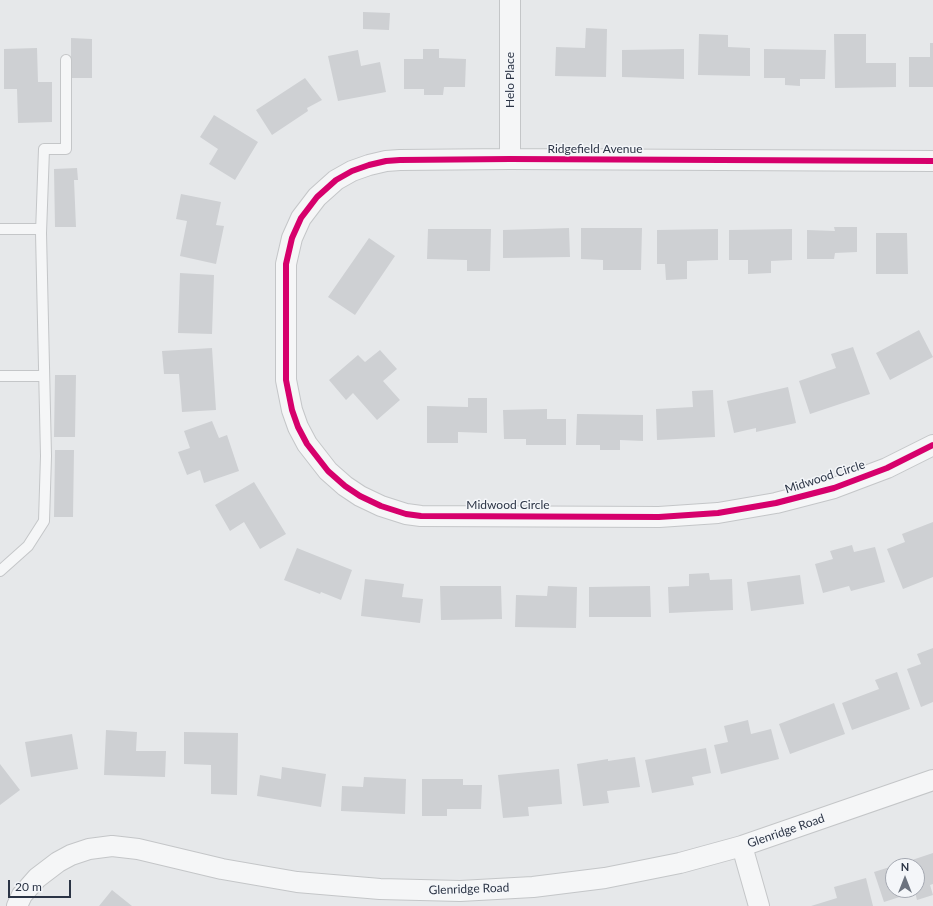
<!DOCTYPE html>
<style>
body{margin:0}
#map{position:relative;width:933px;height:906px;overflow:hidden;background:#e6e8ea;font-family:Lato,sans-serif}
canvas{display:block}
.north{position:absolute;left:885px;top:858px;width:40px;height:40px;box-sizing:border-box;background:#f4f6f9;border:1px solid #a4a8b1;border-radius:50%;rotate:0deg;font-size:11px;font-weight:700;line-height:16px;text-align:center;color:#2b3445}
.north::after{content:'';display:block;margin:auto;width:14px;height:18px;background:#6c737f;clip-path:polygon(50% 0,100% 100%,50% 72%,0 100%)}
.scale{position:absolute;left:8px;top:880px;width:63px;height:18px;box-sizing:border-box;border:2px solid #2b3445;border-top:0;padding-left:5px;font-size:12px;line-height:14px;white-space:nowrap;color:#2b3445;-webkit-text-stroke:3px #f4f6f9;paint-order:stroke}
</style>
<div id="map">
<canvas width="933" height="906"></canvas>
<div class="north">N</div>
<div class="scale">20 m</div>
</div>
<script>
const ctx = document.querySelector('canvas').getContext('2d');
ctx.lineJoin = 'round';
function fill(path, color) { ctx.fillStyle = color; ctx.fill(path, 'evenodd'); }
const shape = rows => new Path2D(rows.map(r => 'M' + r).join(''));
function strokePath(path, color, width, dash) { ctx.strokeStyle = color; ctx.lineWidth = width; ctx.lineCap = dash ? 'butt' : 'round'; ctx.setLineDash(dash || []); ctx.stroke(path); }
function write(font, color, halo, rows, align = 'center') {
  ctx.font = font + ' Lato,sans-serif'; ctx.lineWidth = 3; ctx.setLineDash([]); ctx.textBaseline = 'middle'; ctx.strokeStyle = halo; ctx.fillStyle = color; for (const [text, x, y, turn = 0] of rows) {
    ctx.save(); ctx.translate(x, y); ctx.rotate((+turn || 0) * Math.PI / 180); ctx.textAlign = isNaN(turn) ? turn : align; if (halo) ctx.strokeText(text, 0, 0); ctx.fillText(text, 0, 0); ctx.restore();
  }
}
fill(shape([
 [363,12,390,13,389,30,363,29],
 [586,28,607,29,606,77,555,76,556,47,585,48],
 [699,34,728,35,728,47,750,48,750,76,698,75],
 [834,34,866,34,866,63,896,63,896,87,835,88],
 [71,38,92,39,92,78,71,78],
 [930,43,933,43,933,87,909,87,909,57,930,57],
 [37,48,38,82,52,82,52,122,18,123,17,89,4,89,4,49],
 [423,49,439,49,439,58,466,59,465,87,444,87,443,95,424,95,424,89,404,89,404,59,423,59],
 [684,49,684,79,622,77,622,50],
 [764,49,826,50,825,79,800,79,800,86,785,85,785,78,764,78],
 [358,50,361,66,380,62,386,92,338,101,328,56],
 [305,78,322,100,307,108,308,111,272,135,256,110],
 [214,115,258,142,235,180,209,164,218,149,200,137],
 [77,168,78,180,74,180,76,227,55,227,54,169],
 [181,194,221,202,216,225,224,226,216,264,180,256,187,221,176,219],
 [834,227,857,227,857,252,835,253,834,259,807,259,807,230,835,231],
 [569,228,570,257,503,258,503,230],
 [581,228,642,228,641,270,603,270,603,260,581,259],
 [428,229,491,229,490,271,467,271,467,260,427,259],
 [718,229,718,260,687,261,687,279,666,280,665,264,657,264,657,230],
 [792,229,792,260,771,261,771,273,748,274,748,260,729,260,729,230],
 [876,233,907,233,908,274,876,274],
 [369,238,395,256,355,315,328,297],
 [180,273,214,275,212,334,178,333],
 [919,330,933,357,890,380,876,353],
 [853,347,870,394,810,414,799,381,836,368,831,354],
 [212,348,216,410,182,412,179,374,164,374,162,351],
 [380,350,397,369,383,381,400,400,377,420,353,393,346,400,329,380,358,355,365,362],
 [55,375,76,375,75,437,54,437],
 [788,387,796,423,756,432,756,428,734,433,727,401],
 [713,390,715,437,657,440,656,409,693,407,692,391],
 [468,398,487,398,487,433,458,432,458,443,427,443,427,406,468,407],
 [547,409,547,419,566,419,566,445,526,445,526,439,504,439,503,410],
 [577,414,643,415,643,441,620,440,620,450,600,450,600,445,576,445],
 [212,421,219,438,227,435,239,471,204,483,200,470,187,475,178,452,190,448,184,431],
 [55,450,74,450,73,517,54,517],
 [254,482,286,534,260,549,244,522,230,531,215,505],
 [933,522,933,577,903,589,887,549,905,542,902,534],
 [852,545,854,552,875,547,885,582,851,591,849,586,823,593,815,564,833,559,830,551],
 [297,548,352,570,341,600,321,592,320,594,284,580],
 [709,573,710,580,732,579,733,610,669,613,668,587,689,586,689,574],
 [800,575,804,604,751,611,747,582],
 [365,579,404,584,402,597,423,599,420,623,361,616],
 [440,586,501,586,502,619,441,620],
 [548,586,577,587,576,628,515,627,516,595,547,596],
 [650,586,651,617,589,617,589,587],
 [933,648,933,702,921,707,907,669,921,664,917,654],
 [897,672,910,709,852,730,842,703,879,689,875,680],
 [834,703,845,734,790,754,779,724],
 [748,720,751,734,771,729,779,759,721,774,714,745,728,742,724,726],
 [106,730,137,732,136,751,166,751,165,777,104,775],
 [184,732,238,733,237,795,211,794,211,765,184,764],
 [72,734,78,769,31,777,25,742],
 [706,748,711,773,692,777,694,785,652,793,645,760],
 [635,757,640,787,607,791,609,803,583,806,577,764,608,759,608,761],
 [0,764,20,790,0,805],
 [282,767,326,774,321,807,257,796,260,775,281,779],
 [559,769,562,804,528,807,529,816,503,818,498,775],
 [364,777,406,779,405,814,341,811,342,786,363,787],
 [422,779,463,779,463,785,482,785,481,809,447,809,447,816,422,816],
 [933,853,933,884,930,885,933,895,917,900,915,892,884,902,874,872,893,866,893,890,917,890,917,866,894,866],
 [866,878,873,906,811,906,837,898,834,887],
 [112,890,132,906,99,906]
]), '#ced0d3');
const service = shape([
 [0,229,41,229],
 [0,376,44,376],
 [0,571,28,546,44,521,46,456,41,233,44,149,66,149,66,60]
]);
const minor = shape([
 [510,0,510,159],
 [933,161,510,159,400,160,386,161,369,165,352,171,336,180,317,197,301,218,292,238,286,264,286,380,292,410,298,427,307,444,328,471,345,486,360,496,381,506,406,514,421,516,659,517,718,513,776,503,834,488,887,468,933,445],
 [742,846,759,906],
 [17,906,22,895,37,878,58,862,71,855,89,849,112,846,138,849,222,869,297,882,380,889,460,891,533,887,605,878,680,863,742,846,933,780]
]);
strokePath(service, '#c4c6c8', 12);
strokePath(minor, '#c4c6c8', 22);
strokePath(service, '#f5f6f7', 10);
strokePath(minor, '#f5f6f7', 20);
strokePath(shape([
 [933,161,510,159,400,160,386,161,369,165,352,171,336,180,317,197,301,218,292,238,286,264,286,380,292,410,298,427,307,444,328,471,345,486,360,496,381,506,406,514,421,516,659,517,718,513,776,503,834,488,887,468,933,445]
]), '#d6006c', 6);
write('12px', '#2b3445', '#f4f6f9', [
 ["Helo Place",510,80,-90],
 ["Ridgefield Avenue",595,149],
 ["Midwood Circle",825,477,-18],
 ["Midwood Circle",508,505],
 ["Glenridge Road",786,831,-19],
 ["Glenridge Road",469,889,-2]
]);
</script>
